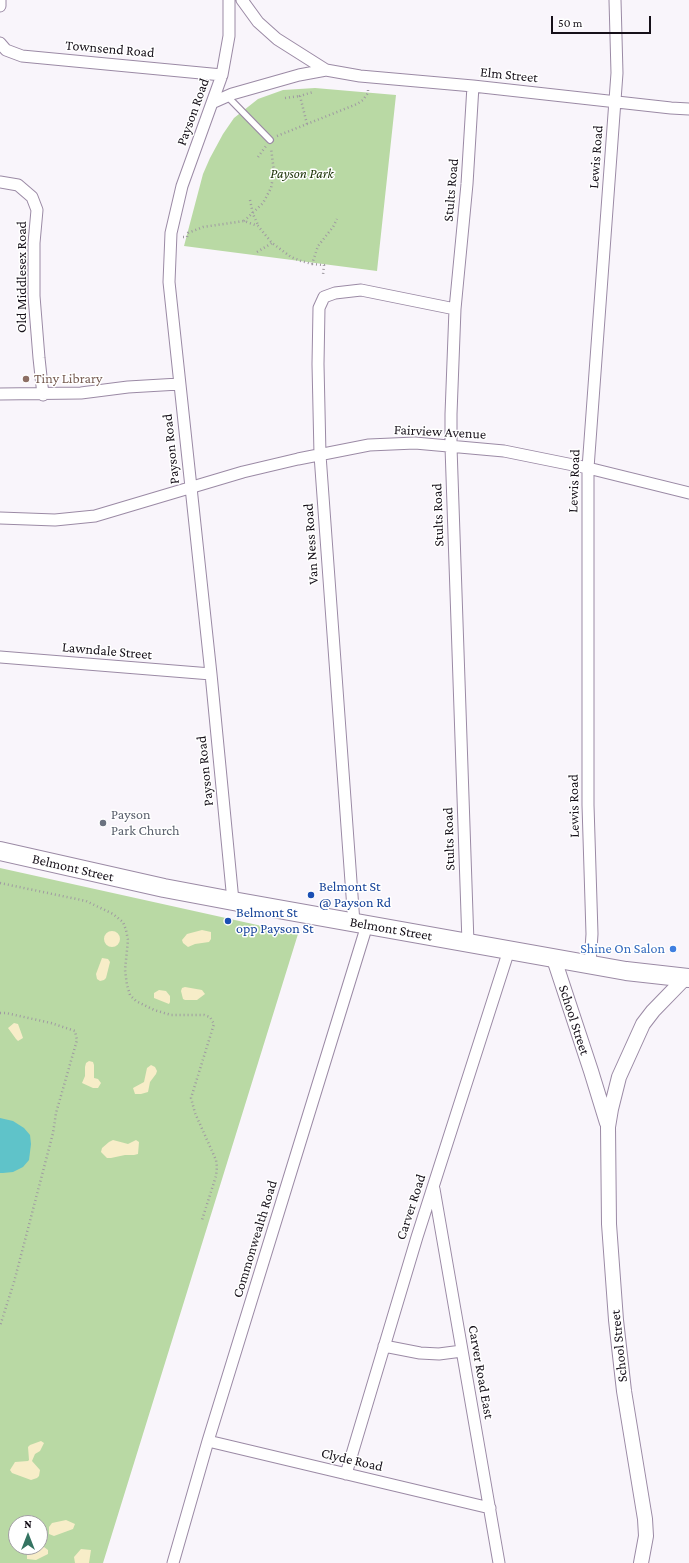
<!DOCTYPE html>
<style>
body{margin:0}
#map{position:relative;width:689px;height:1563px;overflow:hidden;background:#f9f5fb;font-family:"Crimson Pro",serif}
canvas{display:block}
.north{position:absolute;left:8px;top:1515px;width:40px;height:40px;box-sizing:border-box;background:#fff;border:1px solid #a29fa3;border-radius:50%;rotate:0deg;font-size:11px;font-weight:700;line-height:16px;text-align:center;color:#161019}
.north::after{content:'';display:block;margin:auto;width:14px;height:18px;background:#357462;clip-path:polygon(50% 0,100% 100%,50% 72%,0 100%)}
.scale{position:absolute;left:551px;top:16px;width:100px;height:18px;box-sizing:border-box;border:2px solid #161019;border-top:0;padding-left:5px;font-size:12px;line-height:14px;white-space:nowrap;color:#161019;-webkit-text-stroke:3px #fff;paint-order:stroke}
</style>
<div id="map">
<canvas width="689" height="1563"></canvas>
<div class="north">N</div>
<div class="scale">50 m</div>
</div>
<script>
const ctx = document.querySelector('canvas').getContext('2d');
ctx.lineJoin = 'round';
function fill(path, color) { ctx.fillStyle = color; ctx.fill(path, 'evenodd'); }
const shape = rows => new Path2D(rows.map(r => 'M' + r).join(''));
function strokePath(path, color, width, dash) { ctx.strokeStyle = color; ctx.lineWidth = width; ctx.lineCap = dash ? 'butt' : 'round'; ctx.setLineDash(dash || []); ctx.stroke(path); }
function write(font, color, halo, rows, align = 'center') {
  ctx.font = font + ' "Crimson Pro",serif'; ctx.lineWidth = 3; ctx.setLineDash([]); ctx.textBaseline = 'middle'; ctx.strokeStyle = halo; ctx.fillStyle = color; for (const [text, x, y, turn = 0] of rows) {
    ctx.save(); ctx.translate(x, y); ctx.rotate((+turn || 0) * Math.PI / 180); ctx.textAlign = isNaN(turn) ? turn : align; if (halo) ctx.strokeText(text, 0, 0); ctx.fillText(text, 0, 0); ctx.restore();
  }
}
fill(shape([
 [315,88,396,95,377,271,184,246,203,174,210,158,223,134,234,118,258,99,283,90],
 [0,868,298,934,103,1563,0,1563],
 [16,1523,40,1523,40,1547,16,1547]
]), '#b9d9a4');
fill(shape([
 [202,930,211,932,211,939,209,942,195,944,188,947,183,943,182,940,187,934],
 '104 939a8 8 0 1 1 16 0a8 8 0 1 1-16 0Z',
 [102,958,108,959,110,962,106,978,104,980,100,981,97,979,96,974],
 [185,987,202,990,205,994,197,1000,185,1000,183,999,181,991,182,988],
 [159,990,166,991,170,996,170,1002,169,1004,154,998,154,993],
 [14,1023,18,1024,22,1035,23,1038,18,1041,16,1039,8,1028],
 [89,1061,93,1062,94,1065,94,1078,98,1079,101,1083,98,1088,93,1088,82,1083,85,1076,85,1067,86,1063],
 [151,1065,155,1067,157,1071,156,1074,150,1082,148,1092,141,1094,135,1094,133,1088,144,1082,147,1068],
 [113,1140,128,1144,136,1140,139,1142,138,1154,134,1155,125,1155,111,1158,107,1158,101,1152,102,1148,109,1142],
 [41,1441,44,1443,40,1451,35,1454,32,1461,40,1470,39,1476,37,1478,31,1480,12,1473,10,1470,15,1462,28,1461,29,1460,28,1447,30,1445],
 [66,1520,75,1524,73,1529,54,1536,49,1534,49,1527,52,1523],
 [44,1547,48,1550,48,1554,36,1560,27,1559,27,1554,29,1552,38,1548],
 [81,1549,91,1550,89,1563,75,1563,74,1557]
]), '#f7edc8');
fill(shape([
 [0,1118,13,1121,24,1128,30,1135,31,1144,29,1160,23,1167,13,1172,3,1173,0,1173]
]), '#5fc3c9');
const service = shape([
 [227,96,270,140]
]);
const minor = shape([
 [229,0,229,36,222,75,182,186,171,233,169,282,211,674,233,901],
 [242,0,258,22,277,39,326,70,360,76,473,86,671,108,689,109],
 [0,6,0,0],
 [0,43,6,50,22,56,222,75],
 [214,102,232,94,299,75,326,70],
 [0,182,18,185,32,197,37,210,34,243,34,296,39,358,43,395],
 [0,394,81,393,128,387,179,384],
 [0,518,55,520,95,516,243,472,298,459,369,445,415,443,504,451,588,468,689,493],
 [0,657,211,674],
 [354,923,320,455,318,364,319,308,324,297,335,293,361,290,455,309],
 [468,943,451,447,451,414,455,309,467,184,473,86],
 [590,964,592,934,588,805,588,468,617,73,615,0],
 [434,1189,499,1563],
 [384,1346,420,1353,439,1354,462,1351],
 [208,1441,490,1508],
 [346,1474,417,1237,509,950],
 [173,1563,208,1441,367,925]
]);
const tertiary = shape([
 [554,959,591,1071,607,1123],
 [641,1563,646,1536,645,1519,624,1391,616,1320,609,1224,608,1127,611,1109,619,1077,643,1024,653,1011,685,978]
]);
const primary = shape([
 [0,851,164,888,233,901,626,971,689,978]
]);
strokePath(service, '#9b8aa5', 8);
strokePath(minor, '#9b8aa5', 13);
strokePath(tertiary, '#9b8aa5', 16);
strokePath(primary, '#9b8aa5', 20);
strokePath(shape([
 [285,98,300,96],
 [307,124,300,96,313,92],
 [277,136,357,104,363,100,368,93,368,88],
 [258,157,266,146],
 [250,200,253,214,258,225],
 [244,221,263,203,271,188,274,172,271,148],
 [183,237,187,237,188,233,203,227,244,221,258,226,272,243,291,257,301,261,312,264,318,246,333,227,337,219],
 [257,252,272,243],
 [312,264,324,265,323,275],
 [0,883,86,901,113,914,123,922,126,930,128,940,125,970,127,985,130,995,136,1001,154,1010,171,1015,204,1015,210,1017,214,1024,191,1098,195,1113,216,1160,217,1167,216,1176,202,1220],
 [0,1013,6,1013,51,1023,75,1031,77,1040,56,1113,53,1133,14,1282,0,1326]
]), '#9f9aa1', 2.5, [1, 3]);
strokePath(service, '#fff', 5.5);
strokePath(minor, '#fff', 11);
strokePath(tertiary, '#fff', 14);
strokePath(primary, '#fff', 18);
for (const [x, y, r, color] of [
 [26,379,4,"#8d6e63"],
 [103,823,4,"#6b7280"],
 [311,895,4,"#1a4fb4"],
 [228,921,4,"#1a4fb4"],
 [673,949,4,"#3f7fe0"]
]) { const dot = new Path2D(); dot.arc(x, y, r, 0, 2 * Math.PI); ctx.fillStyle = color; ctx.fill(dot); strokePath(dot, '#fff', 1.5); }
write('14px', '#161019', '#fff', [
 ["Townsend Road",110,49,5],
 ["Elm Street",509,75,6],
 ["Payson Road",193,112,-70],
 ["Lewis Road",596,157,-86],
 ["Stults Road",451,190,-85],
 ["Old Middlesex Road",22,277,-90],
 ["Fairview Avenue",440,432,3],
 ["Payson Road",171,449,-96],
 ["Lewis Road",574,481,-88],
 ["Stults Road",438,515,-92],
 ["Van Ness Road",311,544,-94],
 ["Lawndale Street",107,651,5],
 ["Payson Road",205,771,-96],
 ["Lewis Road",574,806,-91],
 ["Stults Road",449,839,-92],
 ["Belmont Street",73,868,13],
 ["Belmont Street",391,929,10],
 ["School Street",574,1020,72],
 ["Carver Road",411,1207,-72],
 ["Commonwealth Road",255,1239,-73],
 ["School Street",619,1346,-96],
 ["Carver Road East",481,1372,80],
 ["Clyde Road",352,1460,13]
]);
write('italic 14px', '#193004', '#fff', [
 ["Payson Park",302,174]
]);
write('14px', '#785e54', '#fff', [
 ["Tiny Library",34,379]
], 'left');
write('14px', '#5b616d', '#fff', [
 ["Payson",111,815],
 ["Park Church",111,831]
], 'left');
write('14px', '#164399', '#fff', [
 ["Belmont St",319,887],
 ["@ Payson Rd",319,903],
 ["Belmont St",236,913],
 ["opp Payson St",236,929]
], 'left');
write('14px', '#366cbe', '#fff', [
 ["Shine On Salon",665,949]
], 'right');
</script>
